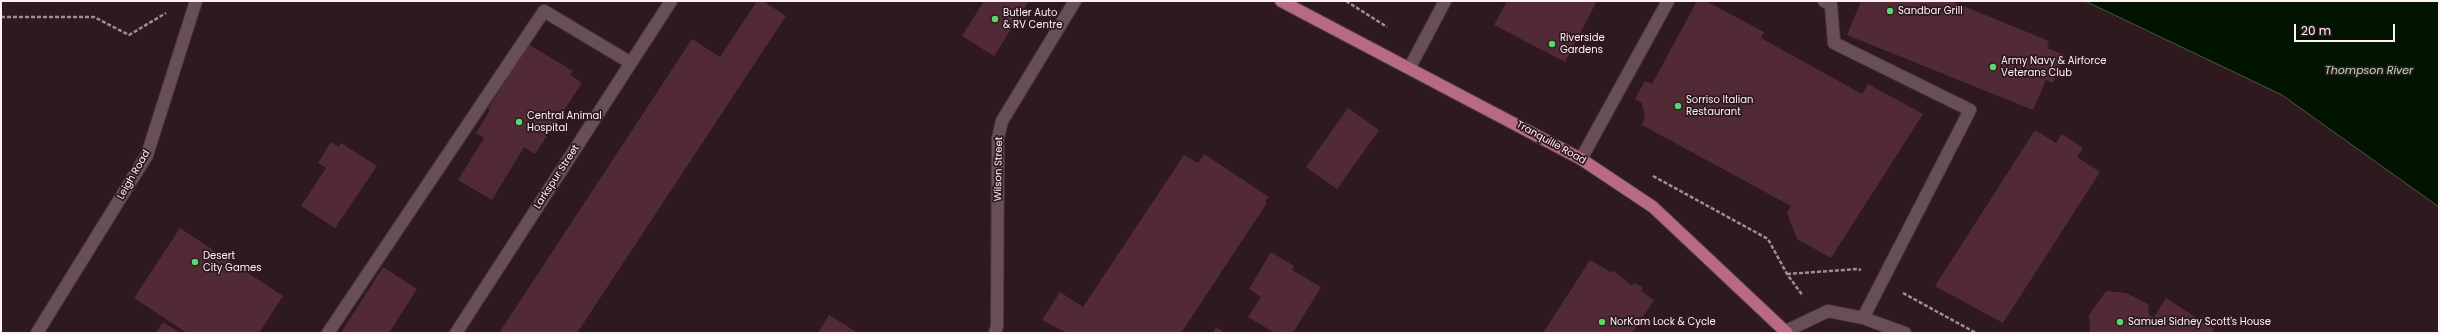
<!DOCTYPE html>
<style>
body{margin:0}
#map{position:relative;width:2440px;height:334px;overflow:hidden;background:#2e191f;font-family:Poppins,sans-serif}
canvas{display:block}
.frame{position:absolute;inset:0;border:2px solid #ffeff3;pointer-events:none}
.scale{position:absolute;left:2294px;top:24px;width:101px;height:18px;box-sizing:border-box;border:2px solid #ffeff3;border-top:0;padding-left:5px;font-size:12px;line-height:14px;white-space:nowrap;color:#ffeff3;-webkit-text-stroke:3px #2e191f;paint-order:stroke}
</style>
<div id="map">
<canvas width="2440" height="334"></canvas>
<div class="frame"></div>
<div class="scale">20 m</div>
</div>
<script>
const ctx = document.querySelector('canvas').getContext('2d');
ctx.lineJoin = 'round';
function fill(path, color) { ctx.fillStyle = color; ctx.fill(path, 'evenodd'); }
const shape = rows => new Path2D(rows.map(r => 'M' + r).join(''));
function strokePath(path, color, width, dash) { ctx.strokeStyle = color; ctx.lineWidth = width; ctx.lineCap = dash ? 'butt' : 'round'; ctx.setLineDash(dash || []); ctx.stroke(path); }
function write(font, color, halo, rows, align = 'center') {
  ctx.font = font + ' Poppins,sans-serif'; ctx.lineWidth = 3.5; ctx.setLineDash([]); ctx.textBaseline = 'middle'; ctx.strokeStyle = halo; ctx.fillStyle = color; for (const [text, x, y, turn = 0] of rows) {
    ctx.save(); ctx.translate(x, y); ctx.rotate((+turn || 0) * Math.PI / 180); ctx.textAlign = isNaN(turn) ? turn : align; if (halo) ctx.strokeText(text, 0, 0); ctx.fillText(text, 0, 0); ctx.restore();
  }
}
const water = shape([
 [2085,1,2439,1,2439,207,2282,95,2085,1]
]);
fill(water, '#001400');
strokePath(water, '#4c5649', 1);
fill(shape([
 [757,1,763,1,786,16,577,333,499,333,692,39,720,57],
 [984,1,1029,1,994,56,962,36],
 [1507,1,1597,1,1565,62,1494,25],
 [1697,1,1706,1,1764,32,1761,38,1862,94,1868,84,1923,114,1831,258,1797,239,1787,213,1791,206,1642,125,1645,118,1642,103,1635,99,1645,81,1652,84],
 [1861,1,1951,1,2049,41,2047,48,2065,55,2053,83,2046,80,2033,110,1847,35],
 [528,44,573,71,570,75,582,83,535,154,524,147,492,200,458,180,484,138,476,133,490,110,488,109],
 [1348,108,1379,130,1337,189,1306,167],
 [2035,130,2056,143,2062,134,2083,148,2077,157,2100,172,2003,323,1935,286],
 [331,142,339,147,341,143,377,166,335,228,301,206,326,168,318,163],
 [1204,154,1269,197,1265,202,1267,203,1181,333,1067,333,1042,320,1060,292,1083,307,1184,155,1198,163],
 [180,228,283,296,259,333,187,333,134,298],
 [1271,252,1294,266,1292,270,1321,287,1293,333,1275,333,1248,317,1261,297,1249,289],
 [1590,260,1612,273,1614,271,1632,286,1634,283,1643,288,1641,291,1654,300,1632,333,1543,333],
 [383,267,417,289,389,333,341,333],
 [2106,291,2126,293,2148,304,2149,315,2154,317,2166,298,2214,329,2212,333,2090,333,2089,315],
 [829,315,858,333,818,333],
 [163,322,180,333,156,333],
 [1216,327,1225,333,1213,333]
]), '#512a36');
const minor = shape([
 [1824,1,1831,5,1834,43,1970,110,1863,318],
 [1410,67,1445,1],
 [1581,159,1668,1],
 [1786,331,1828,311,1863,318,1905,333],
 [37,333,147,155,196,1],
 [328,333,544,11,631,63],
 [456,333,671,1],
 [995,333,997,326,998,138,1002,121,1075,1]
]);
const major = shape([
 [1281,1,1581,159,1653,207,1787,333]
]);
strokePath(minor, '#48383c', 14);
strokePath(major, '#48383c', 14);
strokePath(shape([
 [1346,1,1387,27],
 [1,17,94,17,129,35,166,13],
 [1653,176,1768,239,1787,274,1803,296],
 [1787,274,1858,269,1861,270],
 [1903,293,1976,333]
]), '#9f8d91', 2.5, [4, 2]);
strokePath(minor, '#684f56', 12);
strokePath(major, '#b96a83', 12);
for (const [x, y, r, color] of [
 [1890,11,4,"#5bd56e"],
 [995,19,4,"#5bd56e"],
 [1552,44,4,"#5bd56e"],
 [1993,67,4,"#5bd56e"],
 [1678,106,4,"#5bd56e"],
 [519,122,4,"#5bd56e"],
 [195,262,4,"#5bd56e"],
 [1602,322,4,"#5bd56e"],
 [2120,322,4,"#5bd56e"]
]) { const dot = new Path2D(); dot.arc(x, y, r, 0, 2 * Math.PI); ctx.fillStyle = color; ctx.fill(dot); strokePath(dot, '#2e191f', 1.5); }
write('10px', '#ffeff3', '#2e191f', [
 ["Sandbar Grill",1898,11],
 ["Butler Auto",1003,13],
 ["& RV Centre",1003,25],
 ["Riverside",1560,38],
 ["Gardens",1560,50],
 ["Army Navy & Airforce",2001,61],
 ["Veterans Club",2001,73],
 ["Sorriso Italian",1686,100],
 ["Restaurant",1686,112],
 ["Central Animal",527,116],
 ["Hospital",527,128],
 ["Desert",203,256],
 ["City Games",203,268],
 ["NorKam Lock & Cycle",1610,322],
 ["Samuel Sidney Scott's House",2128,322]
], 'left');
write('10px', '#ffeff3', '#2e191f', [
 ["Tranquille Road",1551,143,29],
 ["Wilson Street",999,169,-89],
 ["Leigh Road",134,175,-60],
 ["Larkspur Street",557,177,-57]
]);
write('italic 11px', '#a9e0ad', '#2e191f', [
 ["Thompson River",2369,71]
]);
</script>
